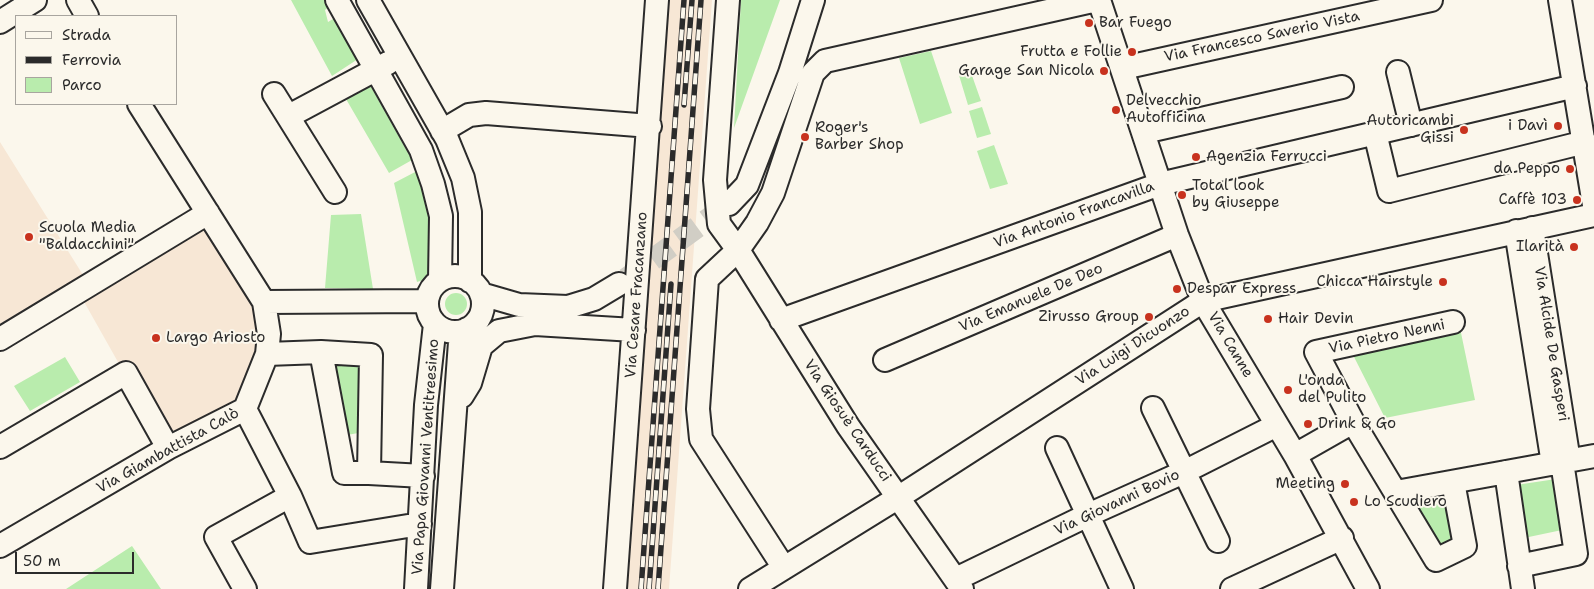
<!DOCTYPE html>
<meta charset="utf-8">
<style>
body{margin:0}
#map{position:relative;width:1594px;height:589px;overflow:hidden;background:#fbf7ec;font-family:"Shantell Sans",sans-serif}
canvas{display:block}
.legend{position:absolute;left:15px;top:15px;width:162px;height:90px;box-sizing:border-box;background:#fbf7ec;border:1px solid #a8a59f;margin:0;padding:6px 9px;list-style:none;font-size:15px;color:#2b2b2b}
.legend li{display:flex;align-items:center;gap:10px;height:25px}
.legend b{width:25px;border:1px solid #a8a59f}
.scale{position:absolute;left:15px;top:552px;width:119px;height:22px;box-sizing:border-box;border:2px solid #2b2b2b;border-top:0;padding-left:6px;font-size:15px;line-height:18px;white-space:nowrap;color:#2b2b2b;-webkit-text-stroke:4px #fbf7ec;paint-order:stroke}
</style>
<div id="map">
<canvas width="1594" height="589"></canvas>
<ul class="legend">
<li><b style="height:6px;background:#fbf7ec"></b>Strada</li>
<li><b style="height:6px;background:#2b2b2b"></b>Ferrovia</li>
<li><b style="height:14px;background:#b9ecad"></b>Parco</li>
</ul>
<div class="scale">50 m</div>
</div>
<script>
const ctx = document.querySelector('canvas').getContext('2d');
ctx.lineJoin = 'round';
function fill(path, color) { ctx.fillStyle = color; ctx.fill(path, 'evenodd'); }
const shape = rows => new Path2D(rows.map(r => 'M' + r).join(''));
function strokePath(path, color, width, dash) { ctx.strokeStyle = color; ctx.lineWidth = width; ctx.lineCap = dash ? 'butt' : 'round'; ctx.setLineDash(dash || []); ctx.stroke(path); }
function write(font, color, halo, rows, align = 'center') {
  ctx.font = font + ' "Shantell Sans",sans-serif'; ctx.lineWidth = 4; ctx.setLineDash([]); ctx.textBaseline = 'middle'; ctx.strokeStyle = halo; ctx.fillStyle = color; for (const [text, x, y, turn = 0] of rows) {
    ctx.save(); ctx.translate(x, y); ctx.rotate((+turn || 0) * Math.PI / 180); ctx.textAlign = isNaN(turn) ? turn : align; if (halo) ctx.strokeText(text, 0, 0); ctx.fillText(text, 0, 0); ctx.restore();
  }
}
fill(shape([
 [668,0,712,0,669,589,627,589],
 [0,142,83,275,0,324],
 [206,202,267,299,260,383,167,460,118,362,74,284]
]), '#f7e7d5');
fill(shape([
 [291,0,328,0,331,5,325,10,328,22,338,16,358,59,332,76],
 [741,0,780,0,734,128],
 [931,51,952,113,920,124,899,58],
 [969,67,981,101,968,105,958,72],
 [370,85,412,160,389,173,346,99],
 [982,107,991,134,977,138,969,111],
 [994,145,1008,184,990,189,977,151],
 [417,171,432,231,429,278,417,282,394,183],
 [361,214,373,289,325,288,331,215],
 '445 304a11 11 0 1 1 22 0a11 11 0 1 1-22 0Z',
 [1460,328,1475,400,1385,418,1352,353],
 [65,357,80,382,30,411,14,386],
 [365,360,364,432,347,435,335,361],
 [1556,479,1562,530,1524,538,1516,485],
 [1453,501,1459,544,1438,551,1413,508],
 [132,546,161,589,66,589]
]), '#b9ecad');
strokePath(shape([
 [626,279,729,204]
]), '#d1cec5', 22, [22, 11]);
const minor = shape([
 [78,0,87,16],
 [337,0,421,150,433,184,441,216,440,280],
 [368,0,447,139,463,178,470,212,470,281],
 [728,0,715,180,719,224,738,250,848,426,962,589],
 [1099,0,1177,235,1203,301,1295,455,1368,589],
 [1560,0,1594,205],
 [0,22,35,0],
 [1123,68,1431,0],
 [1398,72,1411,125],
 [274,94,335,192],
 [289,116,388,63],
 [442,131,469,115,486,113,650,126],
 [1144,132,1342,87],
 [1375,133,1389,191,1585,142],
 [729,204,747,185,790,73,813,0],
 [1532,228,1569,461],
 [1516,231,1553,464],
 '427 304a28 28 0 1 1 56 0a28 28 0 1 1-56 0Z',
 [481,294,519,305,568,307,594,299,619,284],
 [264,302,427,301],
 [781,320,1160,184,1575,86],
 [1453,322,1316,352,1353,422,1436,560,1465,546,1453,482],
 [0,339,208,213],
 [321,352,344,473,369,473],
 [267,354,321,352,371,355,369,473,423,476],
 [885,360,1177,235],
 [462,396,470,383,481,346,499,331,535,324,634,330],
 [1153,408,1218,541],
 [245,409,290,496,310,542,420,524],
 [0,447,126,373,168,448],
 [1057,448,1122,589],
 [1295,455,1353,422],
 [1506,472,1523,589],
 [1396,492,1594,456],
 [0,546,168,448,245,409,267,354,269,334,264,302,139,104],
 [1519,566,1576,554,1562,462],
 [784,568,701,439,698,409,707,279,738,250,757,223,773,193,813,73,825,61,1097,0],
 [956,579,1088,515,1184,472,1277,425],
 [245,589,216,537,290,496],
 [416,589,426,405,435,324],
 [442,589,460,342,467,329],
 [615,589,657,0],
 [750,589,899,497,1203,301,1594,215],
 [1232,589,1342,538]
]);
strokePath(minor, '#2b2b2b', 26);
strokePath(minor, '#fbf7ec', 22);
const rail = shape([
 [684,105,692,0],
 [641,589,684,0],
 [649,589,671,284],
 [658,589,701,0]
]);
strokePath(rail, '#2b2b2b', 5.5);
strokePath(rail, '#fbf7ec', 4, [11]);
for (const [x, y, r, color] of [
 [1089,23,5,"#c8321e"],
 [1132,52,5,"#c8321e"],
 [1104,71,5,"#c8321e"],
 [1116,110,5,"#c8321e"],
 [1558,126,5,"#c8321e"],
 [1464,130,5,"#c8321e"],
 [805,137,5,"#c8321e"],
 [1196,157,5,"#c8321e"],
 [1570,169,5,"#c8321e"],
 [1182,195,5,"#c8321e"],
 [1577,200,5,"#c8321e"],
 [29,237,5,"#c8321e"],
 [1574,247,5,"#c8321e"],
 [1443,282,5,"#c8321e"],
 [1177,289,5,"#c8321e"],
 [1149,317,5,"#c8321e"],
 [1268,319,5,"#c8321e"],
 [156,338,5,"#c8321e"],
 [1288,390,5,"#c8321e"],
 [1308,424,5,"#c8321e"],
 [1345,484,5,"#c8321e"],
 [1354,502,5,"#c8321e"]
]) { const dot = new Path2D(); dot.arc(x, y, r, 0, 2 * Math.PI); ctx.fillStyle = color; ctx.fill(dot); strokePath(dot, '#fbf7ec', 2); }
write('15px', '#2b2b2b', '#fbf7ec', [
 ["Bar Fuego",1099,23],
 ["Frutta e Follie",1122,52,"right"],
 ["Garage San Nicola",1094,71,"right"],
 ["Delvecchio",1126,101],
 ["Autofficina",1126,118],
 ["Autoricambi",1454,121,"right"],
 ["Gissi",1454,138,"right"],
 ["i Davì",1548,126,"right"],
 ["Roger's",815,128],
 ["Barber Shop",815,145],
 ["Agenzia Ferrucci",1206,157],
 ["da Peppo",1560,169,"right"],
 ["Total look",1192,186],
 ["by Giuseppe",1192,203],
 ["Caffè 103",1567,200,"right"],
 ["Scuola Media",39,228],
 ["\"Baldacchini\"",39,245],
 ["Ilarità",1564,247,"right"],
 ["Chicca Hairstyle",1433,282,"right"],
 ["Despar Express",1187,289],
 ["Zirusso Group",1139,317,"right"],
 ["Hair Devin",1278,319],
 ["Largo Ariosto",166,338],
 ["L'onda",1298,381],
 ["del Pulito",1298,398],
 ["Drink & Go",1318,424],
 ["Meeting",1335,484,"right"],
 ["Lo Scudiero",1364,502]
], 'left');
write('15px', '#2b2b2b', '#fbf7ec', [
 ["Via Francesco Saverio Vista",1262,37,-12],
 ["Via Antonio Francavilla",1074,215,-20],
 ["Via Cesare Fracanzano",637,295,-86],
 ["Via Emanuele De Deo",1031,298,-23],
 ["Via Pietro Nenni",1387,337,-12],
 ["Via Alcide De Gasperi",1551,344,81],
 ["Via Canne",1230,345,59],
 ["Via Luigi Dicuonzo",1133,346,-33],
 ["Via Giosuè Carducci",847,421,56],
 ["Via Giambattista Calò",168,451,-29],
 ["Via Papa Giovanni Ventitreesimo",426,457,-86],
 ["Via Giovanni Bovio",1117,503,-25]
]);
</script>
